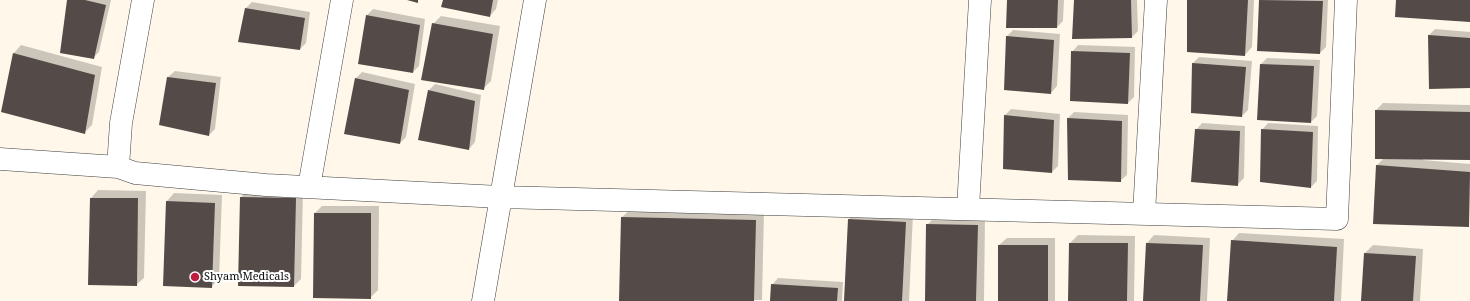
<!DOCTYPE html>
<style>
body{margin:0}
canvas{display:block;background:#fff7e9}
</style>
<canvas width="1470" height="301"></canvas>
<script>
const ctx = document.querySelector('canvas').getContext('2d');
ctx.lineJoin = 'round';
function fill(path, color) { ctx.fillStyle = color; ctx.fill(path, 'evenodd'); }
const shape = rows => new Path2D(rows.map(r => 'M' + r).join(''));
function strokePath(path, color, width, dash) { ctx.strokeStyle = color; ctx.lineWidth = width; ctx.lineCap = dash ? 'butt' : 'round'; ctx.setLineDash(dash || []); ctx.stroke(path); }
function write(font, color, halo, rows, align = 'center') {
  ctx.font = font + ' "Noto Serif",serif'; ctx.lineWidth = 4; ctx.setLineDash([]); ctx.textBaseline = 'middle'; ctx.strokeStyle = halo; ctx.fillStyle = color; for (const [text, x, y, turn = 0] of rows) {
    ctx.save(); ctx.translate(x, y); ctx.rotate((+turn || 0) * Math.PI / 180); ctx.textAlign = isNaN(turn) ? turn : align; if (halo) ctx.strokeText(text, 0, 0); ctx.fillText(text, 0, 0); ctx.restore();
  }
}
fill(shape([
 [68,0,111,0,99,52,93,58],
 [444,0,498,0,496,9,490,16],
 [1008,0,1064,0,1063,21,1057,27],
 [1075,0,1137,0,1138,31,1132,37],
 [1188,0,1254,0,1252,47,1245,55],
 [1260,0,1328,0,1326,47,1320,53,1258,50],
 [252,2,310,12,306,43,300,49,246,8],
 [373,9,425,19,419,66,413,72,367,15],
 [441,16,500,26,491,81,483,89,433,24],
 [1435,29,1470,32,1470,87,1429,35],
 [1013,30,1060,34,1057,86,1051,93,1005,90,1007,36],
 [21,45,102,67,92,125,84,133,2,111,14,53],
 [1078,45,1135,47,1134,97,1128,103,1072,52],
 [1199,57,1252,61,1248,110,1242,116,1192,112,1193,63],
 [1267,58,1320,60,1317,116,1311,122,1261,64],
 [175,71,221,77,215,129,209,135,168,77],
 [362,72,415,84,406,137,400,143,346,133,356,78],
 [435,84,481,95,475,142,469,149,420,139,429,90],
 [1383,103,1470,105,1470,159,1423,159,1423,160,1470,164,1469,226,1377,165,1384,158,1376,110],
 [1011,109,1060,114,1058,166,1052,172,1004,168,1005,115],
 [1074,112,1128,115,1127,175,1120,181,1068,118],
 [1202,123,1245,126,1244,178,1237,185,1196,130],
 [1268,123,1318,126,1317,181,1311,187,1262,130],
 [98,190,146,191,144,278,136,285,89,284,91,198],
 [249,190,303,191,301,279,294,286,241,197],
 [174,193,222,195,219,279,211,287,167,201],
 [322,206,379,206,378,290,370,298,315,213],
 [631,209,764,212,762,300,620,301,622,217],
 [856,212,913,214,909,301,845,301,849,219],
 [935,217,985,218,984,301,926,301,927,225],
 [1239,233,1344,239,1341,301,1228,301,1232,241],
 [1078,235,1135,236,1134,301,1069,301,1070,243],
 [1154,235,1210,238,1207,301,1144,301,1147,243],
 [1007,238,1055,238,1055,301,999,301,999,245],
 [1373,245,1423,249,1420,301,1362,301,1365,253],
 [778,278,843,282,842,301,771,301,772,285]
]), '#0003');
fill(shape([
 [67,0,85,0,106,5,94,59,60,53],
 [407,0,418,0,418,3],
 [443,0,493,0,490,17,441,7],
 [1007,0,1058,0,1057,28,1006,28],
 [1074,0,1131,0,1132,38,1072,39],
 [1187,0,1248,0,1245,56,1187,52],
 [1259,0,1323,1,1320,54,1257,51],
 [1396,0,1470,0,1470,22,1395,17],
 [245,8,305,18,300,50,238,42],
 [366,15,420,25,413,73,358,64],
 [432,23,493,34,484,90,421,80],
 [1428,35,1470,38,1470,88,1429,89],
 [1006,36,1054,40,1051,94,1004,90],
 [1071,51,1130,53,1128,104,1070,101],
 [13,53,95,75,85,134,1,112],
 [1192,63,1246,67,1242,117,1191,113],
 [1260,64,1314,66,1311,123,1257,120],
 [167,77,216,83,209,136,159,125],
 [355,78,409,90,400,144,344,134],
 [428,90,475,101,469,150,418,140],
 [1375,110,1470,112,1470,160,1375,159],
 [1004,115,1054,120,1052,173,1003,169],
 [1067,118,1122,121,1121,182,1068,180],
 [1195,129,1240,131,1238,186,1191,182],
 [1261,129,1313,132,1311,188,1260,182],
 [1376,165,1470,172,1469,227,1373,224],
 [240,197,296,198,294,287,238,286],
 [90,198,138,198,137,286,88,285],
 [166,201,215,203,212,288,163,286],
 [314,213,371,213,371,299,313,298],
 [621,217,756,220,754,301,619,301],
 [848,219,906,222,902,301,844,301],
 [926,224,978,225,976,301,925,301],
 [1231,240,1337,247,1334,301,1227,301],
 [1069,243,1128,243,1127,301,1068,301],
 [1146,243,1203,245,1200,301,1143,301],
 [998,245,1048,245,1048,301,998,301],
 [1364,253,1416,256,1413,301,1361,301],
 [771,284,838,288,837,301,770,301]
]), '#544a47');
const minor = shape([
 [143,0,121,123,118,167,135,173,266,185,500,197,1337,219,1346,0],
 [0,159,118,167],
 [309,187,342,0],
 [968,208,980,0],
 [1144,213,1156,0],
 [483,301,535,0]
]);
strokePath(minor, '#3e3e3e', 23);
strokePath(minor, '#fff', 22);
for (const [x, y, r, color] of [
 [195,277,5,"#c11d3f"]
]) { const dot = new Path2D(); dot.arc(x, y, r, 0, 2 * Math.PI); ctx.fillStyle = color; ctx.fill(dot); strokePath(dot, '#fff', 1.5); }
write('11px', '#0b0b0b', '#fff', [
 ["Shyam Medicals",204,277]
], 'left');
</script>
